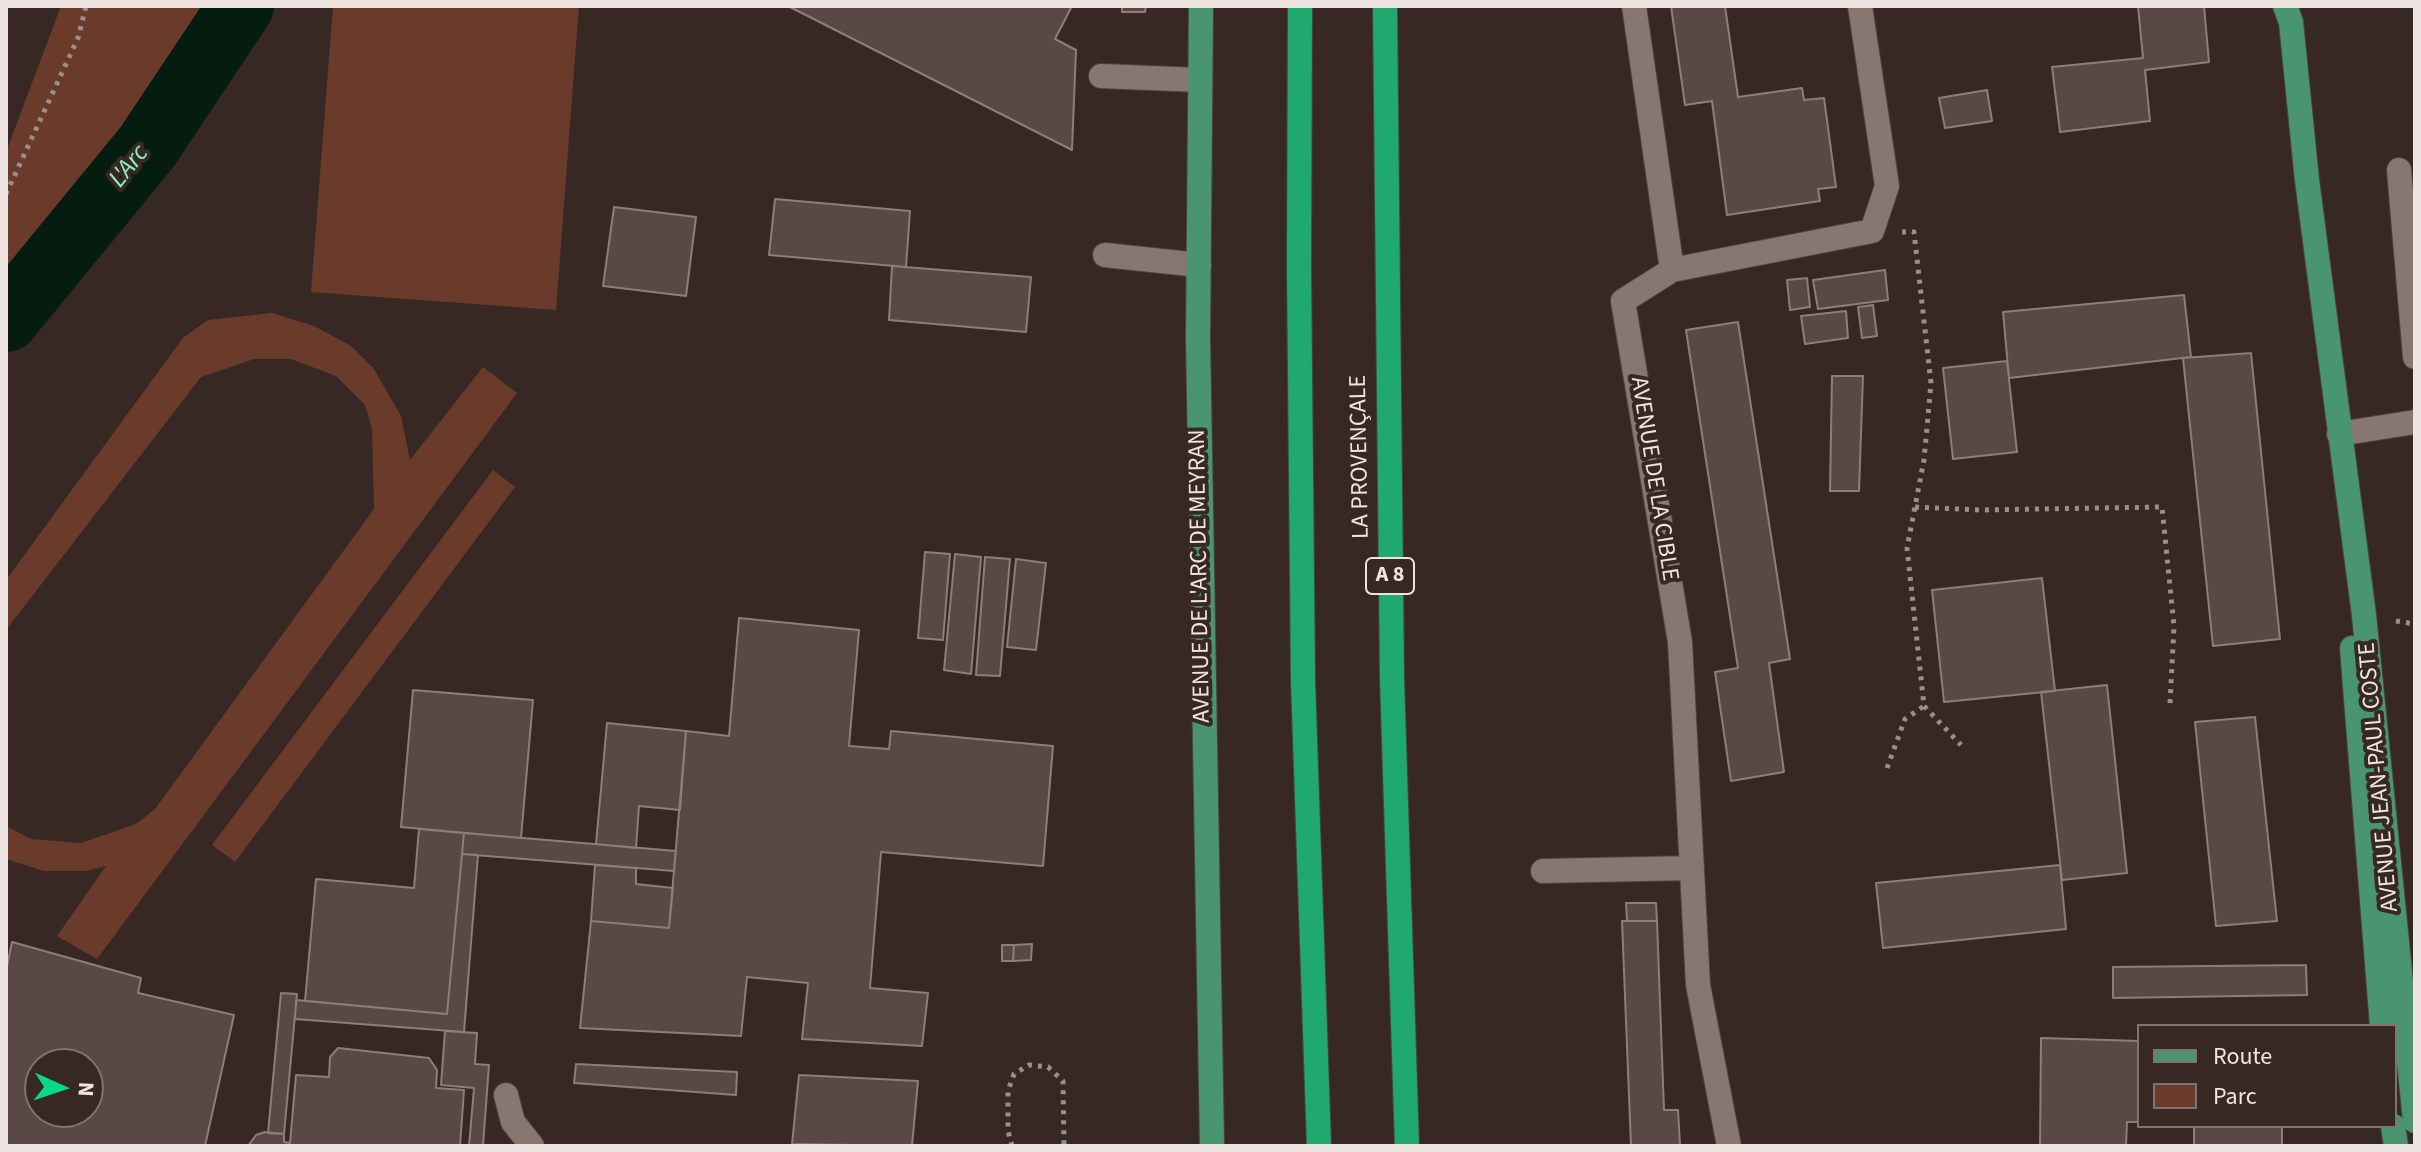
<!DOCTYPE html>
<meta charset="utf-8">
<style>
body{margin:0}
#map{position:relative;width:2421px;height:1152px;overflow:hidden;background:#372824;font-family:"Source Sans 3",sans-serif}
canvas{display:block}
.frame{position:absolute;inset:0;border:8px solid #eee4e1;pointer-events:none}
.legend{position:absolute;left:2137px;top:1024px;width:260px;height:104px;box-sizing:border-box;background:#372824;border:2px solid #807370;margin:0;padding:10px 14px;list-style:none;font-size:24px;color:#eee4e1}
.legend li{display:flex;align-items:center;gap:16px;height:40px}
.legend b{width:40px;border:2px solid #807370}
.north{position:absolute;left:24px;top:1048px;width:80px;height:80px;box-sizing:border-box;background:#372824;border:2px solid #807370;border-radius:50%;rotate:93deg;font-size:22px;font-weight:700;line-height:32px;text-align:center;color:#eee4e1}
.north::after{content:'';display:block;margin:auto;width:28px;height:36px;background:#07d98b;clip-path:polygon(50% 0,100% 100%,50% 72%,0 100%)}
</style>
<div id="map">
<canvas width="2421" height="1152"></canvas>
<div class="frame"></div>
<ul class="legend">
<li><b style="height:10px;background:#49956f"></b>Route</li>
<li><b style="height:22px;background:#6a3b2b"></b>Parc</li>
</ul>
<div class="north">N</div>
</div>
<script>
const ctx = document.querySelector('canvas').getContext('2d');
ctx.lineJoin = 'round';
function fill(path, color) { ctx.fillStyle = color; ctx.fill(path, 'evenodd'); }
const shape = rows => new Path2D(rows.map(r => 'M' + r).join(''));
function strokePath(path, color, width, dash) { ctx.strokeStyle = color; ctx.lineWidth = width; ctx.lineCap = dash ? 'butt' : 'round'; ctx.setLineDash(dash || []); ctx.stroke(path); }
function write(font, color, halo, rows, align = 'center') {
  ctx.font = font + ' "Source Sans 3",sans-serif'; ctx.lineWidth = 8; ctx.setLineDash([]); ctx.textBaseline = 'middle'; ctx.strokeStyle = halo; ctx.fillStyle = color; for (const [text, x, y, turn = 0] of rows) {
    ctx.save(); ctx.translate(x, y); ctx.rotate((+turn || 0) * Math.PI / 180); ctx.textAlign = isNaN(turn) ? turn : align; if (halo) ctx.strokeText(text, 0, 0); ctx.fillText(text, 0, 0); ctx.restore();
  }
}
fill(shape([
 [61,6,241,6,147,147,6,319,6,152],
 [333,6,579,6,556,310,311,292],
 [272,313,314,326,351,346,374,369,401,416,410,460,483,367,517,393,97,959,57,936,106,866,86,871,44,871,6,859,6,826,31,839,81,843,136,824,155,809,374,509,372,429,365,405,336,376,291,359,254,359,201,377,6,630,6,580,183,338,208,320],
 [493,470,515,487,235,862,212,845]
]), '#6a3b2b');
strokePath(shape([
 [6,319,147,147,241,6]
]), '#051c10', 66);
const building = shape([
 [788,6,1072,6,1055,39,1076,50,1072,150,788,6],
 [1122,6,1146,6,1145,12,1122,12,1122,6],
 [1671,6,1725,6,1738,97,1802,88,1804,100,1824,98,1836,187,1818,189,1820,201,1727,215,1712,101,1685,105,1671,6],
 [2138,6,2204,6,2209,62,2145,70,2150,121,2060,132,2052,67,2143,58,2138,6],
 [1987,90,1992,121,1945,128,1939,98,1987,90],
 [775,199,910,211,906,267,769,255,775,199],
 [614,207,696,217,686,296,603,286,614,207],
 [892,266,1031,277,1026,332,889,320,892,266],
 [1885,270,1888,300,1818,309,1813,280,1885,270],
 [1807,278,1810,307,1790,310,1787,280,1807,278],
 [2184,295,2191,357,2009,378,2003,312,2184,295],
 [1873,305,1877,336,1862,338,1858,307,1873,305],
 [1846,311,1848,338,1805,344,1801,316,1846,311],
 [1738,322,1790,659,1769,663,1784,772,1731,781,1715,672,1738,668,1686,330,1738,322],
 [2251,353,2280,639,2213,646,2183,358,2251,353],
 [2007,361,2017,452,1953,459,1943,368,2007,361],
 [1832,376,1863,376,1859,491,1830,491,1832,376],
 [925,552,950,554,943,640,918,638,925,552],
 [955,554,981,557,971,674,944,670,955,554],
 [985,557,1010,559,1000,676,976,675,985,557],
 [1016,559,1046,563,1036,650,1007,647,1016,559],
 [2042,578,2055,691,1944,702,1932,590,2042,578],
 [739,618,859,630,849,746,889,749,891,731,1053,746,1043,866,881,852,870,988,928,993,922,1046,802,1039,808,983,747,977,741,1036,580,1028,591,921,669,928,686,731,729,736,739,618],
 [2107,685,2127,873,2062,880,2041,692,2107,685],
 [413,690,533,700,521,838,401,827,413,690],
 [2255,717,2277,921,2216,926,2195,722,2255,717],
 [607,723,686,731,680,810,639,806,636,848,596,844,607,723],
 [419,829,464,833,447,1014,305,1001,316,879,414,888,419,829],
 [464,833,676,851,674,871,462,854,464,833],
 [462,854,478,855,464,1032,295,1019,296,1000,447,1014,462,854],
 [595,865,636,868,636,884,673,888,669,928,591,921,595,865],
 [2060,865,2066,929,1883,948,1876,883,2060,865],
 [1626,903,1656,903,1657,921,1627,921,1626,903],
 [1622,921,1657,921,1664,1110,1678,1110,1680,1145,1701,1146,1631,1146,1622,921],
 [12,942,141,978,138,993,234,1015,205,1146,6,1146,6,971,12,942],
 [40,1064,88,1064,88,1112,40,1112,40,1064],
 [1032,944,1031,960,1013,961,1014,945,1032,944],
 [1002,945,1014,945,1013,961,1002,961,1002,945],
 [2306,965,2307,995,2113,998,2113,967,2306,965],
 [281,993,297,994,284,1134,268,1133,281,993],
 [445,1031,477,1033,475,1064,489,1065,483,1146,469,1146,474,1088,441,1085,445,1031],
 [2041,1038,2139,1041,2139,1122,2127,1122,2126,1146,2040,1146,2041,1038],
 [338,1048,429,1058,437,1070,436,1088,464,1090,460,1146,248,1146,256,1135,265,1132,284,1134,284,1142,290,1143,296,1075,329,1077,330,1057,338,1048],
 [576,1064,737,1072,736,1095,574,1083,576,1064],
 [799,1075,918,1081,912,1146,792,1144,799,1075],
 [2194,1126,2282,1126,2282,1146,2194,1146,2194,1126]
]);
fill(building, '#594944');
strokePath(building, '#8f7d78', 2);
const minor = shape([
 [1634,6,1672,270],
 [1101,76,1200,80],
 [2399,170,2415,357],
 [1105,255,1199,265],
 [2339,434,2415,422],
 [1543,871,1692,868],
 [506,1095,513,1122,532,1146],
 [1729,1146,1698,985,1680,642,1623,301,1672,270,1872,231,1887,186,1860,6]
]);
const major = shape([
 [1201,6,1198,338,1212,1146],
 [2285,6,2291,22,2307,180,2364,615,2415,1121],
 [2352,648,2382,1026],
 [2393,1126,2396,1146]
]);
const highway = shape([
 [1300,6,1299,268,1303,681,1319,1146],
 [1385,6,1392,679,1407,1146]
]);
strokePath(minor, '#504440', 26);
strokePath(major, '#504440', 26);
strokePath(highway, '#504440', 26);
strokePath(shape([
 [6,194,78,38,86,6],
 [1902,232,1914,232,1931,383,1924,460,1907,548,1924,706,1961,745],
 [1915,507,1979,510,2162,507,2174,626,2170,704],
 [2396,621,2415,624],
 [1887,768,1905,719,1924,706],
 [1012,1146,1008,1131,1008,1091,1014,1074,1029,1065,1048,1067,1063,1081,1064,1146]
]), '#9b8f8b', 5, [4, 6]);
strokePath(minor, '#887771', 24);
strokePath(major, '#49956f', 24);
strokePath(highway, '#1fa96e', 24);
for (const [x, y, w] of [
 [1390,576,48]
]) { const box = new Path2D(); box.roundRect(x - w / 2, y - 18, w, 36, 6); ctx.fillStyle = '#372824'; ctx.fill(box); strokePath(box, '#eee4e1', 2); }
write('bold 22px', '#eee4e1', null, [
 ["A 8",1390,576]
]);
write('24px', '#eee4e1', '#372824', [
 ["LA PROVENÇALE",1361,457,-91],
 ["AVENUE DE LA CIBLE",1653,479,81],
 ["AVENUE DE L'ARC DE MEYRAN",1201,576,-91],
 ["AVENUE JEAN-PAUL COSTE",2380,777,-95]
]);
write('italic 26px', '#89f1b9', '#372824', [
 ["L'Arc",130,167,-51]
]);
</script>
